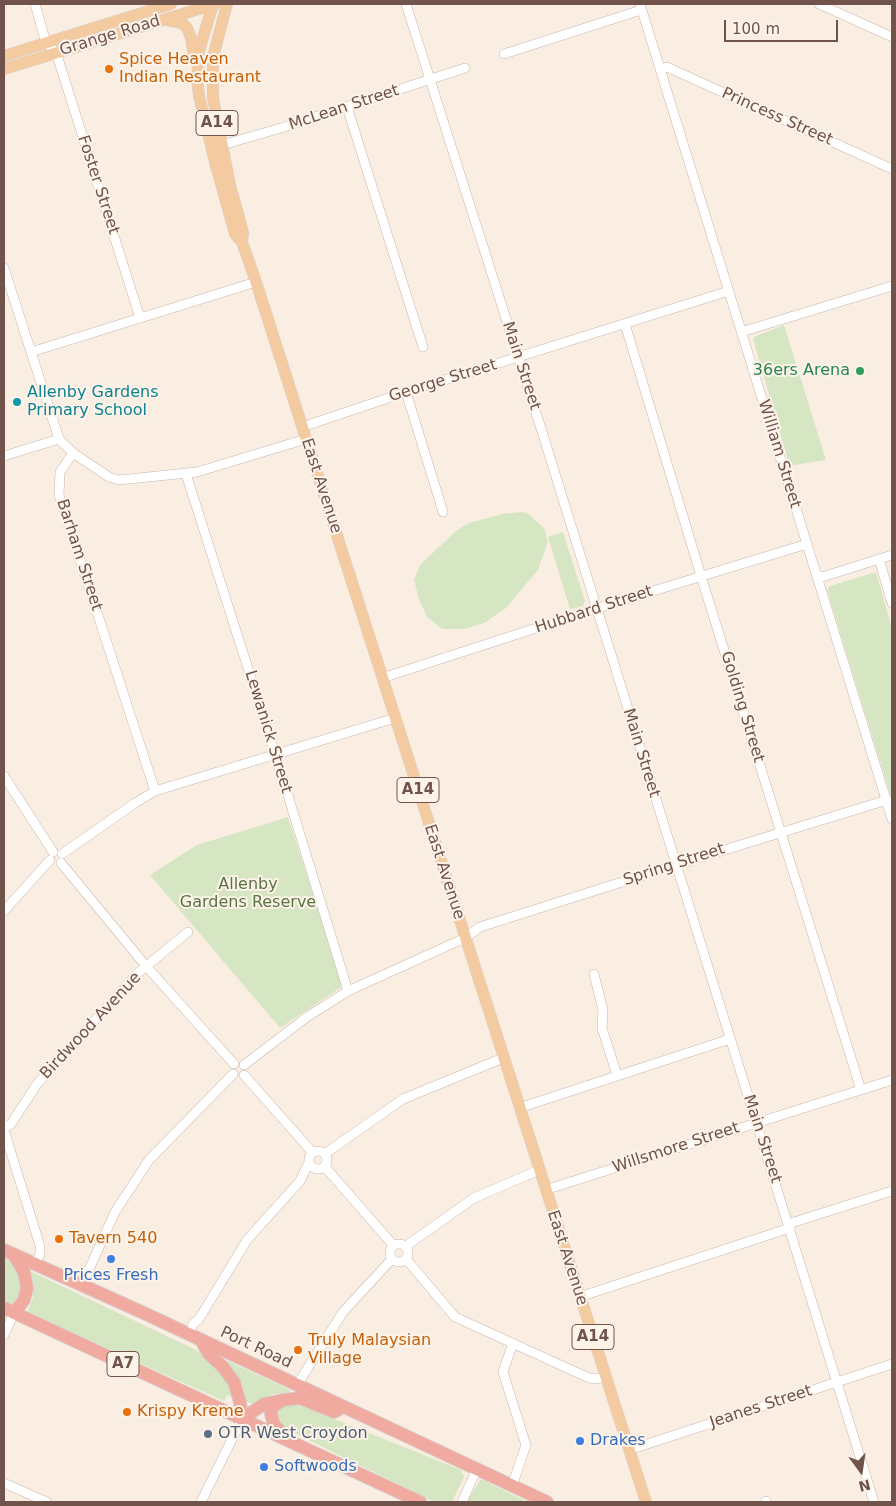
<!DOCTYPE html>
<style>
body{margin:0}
#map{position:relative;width:896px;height:1506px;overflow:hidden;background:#faeee3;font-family:"DejaVu Sans",sans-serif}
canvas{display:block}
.frame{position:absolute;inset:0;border:5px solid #70544b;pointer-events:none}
.north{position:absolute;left:836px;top:1446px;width:50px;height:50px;-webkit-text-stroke:4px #fdf3e9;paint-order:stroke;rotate:166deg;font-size:14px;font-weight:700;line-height:20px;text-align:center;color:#70544b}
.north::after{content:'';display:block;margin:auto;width:18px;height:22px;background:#70544b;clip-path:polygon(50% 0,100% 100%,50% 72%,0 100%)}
.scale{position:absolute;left:724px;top:20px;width:114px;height:22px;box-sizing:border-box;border:2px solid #70544b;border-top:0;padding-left:6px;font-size:15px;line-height:18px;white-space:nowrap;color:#70544b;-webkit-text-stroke:4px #fdf3e9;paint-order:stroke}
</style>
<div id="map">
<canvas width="896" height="1506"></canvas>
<div class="frame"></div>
<div class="north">N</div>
<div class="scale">100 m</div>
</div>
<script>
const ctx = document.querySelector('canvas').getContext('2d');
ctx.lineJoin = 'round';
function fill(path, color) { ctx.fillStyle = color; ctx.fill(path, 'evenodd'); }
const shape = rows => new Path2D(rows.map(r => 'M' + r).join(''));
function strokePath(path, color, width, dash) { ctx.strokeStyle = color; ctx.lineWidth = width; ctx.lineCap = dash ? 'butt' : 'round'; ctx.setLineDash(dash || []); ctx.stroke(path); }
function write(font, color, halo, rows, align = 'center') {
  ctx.font = font + ' "DejaVu Sans",sans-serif'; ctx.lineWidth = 4; ctx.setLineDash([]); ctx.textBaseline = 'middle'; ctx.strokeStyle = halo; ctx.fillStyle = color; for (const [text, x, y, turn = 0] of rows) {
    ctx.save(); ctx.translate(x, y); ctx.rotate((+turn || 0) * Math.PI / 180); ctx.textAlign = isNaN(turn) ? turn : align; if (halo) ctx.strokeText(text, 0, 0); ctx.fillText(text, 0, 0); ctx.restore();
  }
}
fill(shape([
 [784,325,826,460,795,465,789,464,753,339,756,336],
 [522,512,527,513,544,528,547,539,547,544,538,570,506,608,484,623,464,629,442,629,427,617,419,599,414,580,420,565,457,530,469,523,502,514],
 [563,532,585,601,583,606,570,609,548,537],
 [876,572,892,628,892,800,827,590,830,586],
 [288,817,343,986,280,1028,150,875,197,845],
 [4,1255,21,1270,25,1287,13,1308,4,1304],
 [28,1270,194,1349,211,1359,226,1375,238,1401,228,1395,224,1401,27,1313,33,1297],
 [228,1361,290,1390,289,1392,273,1394,263,1398,255,1404,246,1402,244,1389,239,1379,227,1363],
 [297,1404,461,1470,464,1477,452,1502,434,1502,284,1428,278,1422,278,1410,286,1405],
 [480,1480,483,1480,527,1502,467,1502]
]), '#d6e6c3');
const minor = shape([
 [35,4,46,43,56,52,140,318],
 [406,4,544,438,874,1502],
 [640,4,892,819],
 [819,4,892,37],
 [504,54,641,10],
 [661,69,667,67,892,169],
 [347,107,423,347],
 [222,145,281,128,465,68],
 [4,268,59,439,73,453,60,472,59,495,155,791],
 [625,324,701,576,861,1090],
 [741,332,892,286],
 [31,352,256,282],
 [406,392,443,512],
 [302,427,406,392,729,291],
 [73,453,109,477,119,480,197,472,306,439],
 [4,456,59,439],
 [186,474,275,753,348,991],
 [879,559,892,603],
 [816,574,822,577,892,555],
 [382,678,601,607,807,544],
 [4,776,53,852],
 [62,854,135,803,155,791,395,718],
 [61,863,146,966,234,1064],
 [4,911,50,860],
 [594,974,603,1010,602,1028,617,1075],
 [244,1065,307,1017,348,991,465,938,480,927,682,863,887,800],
 [244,1075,313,1153],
 [519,1108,730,1039],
 [4,1127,11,1124,37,1084,138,973,188,932],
 [4,1130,40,1246,40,1254,35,1264],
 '309 1160a9 9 0 1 1 18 0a9 9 0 1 1-18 0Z',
 [326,1153,403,1099,503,1058],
 [325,1167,393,1245],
 [545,1190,892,1080],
 [788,1224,892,1191],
 '390 1253a9 9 0 1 1 18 0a9 9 0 1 1-18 0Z',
 [406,1246,474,1198,539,1170],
 [406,1259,455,1317,589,1378,596,1379,606,1377],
 [82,1285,115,1212,149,1160,233,1074],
 [579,1297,790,1228],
 [4,1335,14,1313],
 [189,1335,193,1324,199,1319,247,1240,300,1181,309,1162],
 [297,1385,343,1312,392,1259],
 [629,1450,892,1364],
 [4,1483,47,1502],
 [512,1486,526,1445,503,1372,513,1343],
 [201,1502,242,1419],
 [462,1502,477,1469],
 [766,1502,766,1501]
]);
const major = shape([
 [213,4,199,51,197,78,199,96,216,166,235,234,242,242,256,282,646,1502],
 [227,4,213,57,213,98,230,185,243,232,242,242],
 [167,20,182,23,187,28,191,38,195,61],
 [4,56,171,4],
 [4,69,215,4]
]);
const highway = shape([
 [4,1250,146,1314,547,1502],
 [4,1308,420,1502],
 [14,1313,24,1300,27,1288,24,1272,14,1255],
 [201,1340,208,1353,223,1367,234,1382,240,1402,242,1419],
 [283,1400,272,1407,271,1414,274,1425,284,1435],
 [242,1419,264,1404,283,1400,300,1398,334,1412,338,1410]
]);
strokePath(minor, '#cab5ab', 10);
strokePath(major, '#d7cfcd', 12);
strokePath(highway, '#d7cfcd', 14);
strokePath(minor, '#fff', 9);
strokePath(major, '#f4cba0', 11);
strokePath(highway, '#f0aa9f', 12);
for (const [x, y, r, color] of [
 [109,69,5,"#e8710a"],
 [860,371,5,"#2e9e5b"],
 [17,402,5,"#0f9aa8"],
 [59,1239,5,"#e8710a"],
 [111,1259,5,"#3f7fe0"],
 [298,1350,5,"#e8710a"],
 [127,1412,5,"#e8710a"],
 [208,1434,5,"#5c6f8a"],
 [580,1441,5,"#3f7fe0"],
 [264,1467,5,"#3f7fe0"]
]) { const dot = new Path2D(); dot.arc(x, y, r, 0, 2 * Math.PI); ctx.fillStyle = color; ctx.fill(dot); strokePath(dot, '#fdf3e9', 2); }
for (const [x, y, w] of [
 [217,123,42],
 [418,790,42],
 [593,1337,42],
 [123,1364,32]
]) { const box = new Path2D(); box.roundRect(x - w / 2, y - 12.5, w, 25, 4); ctx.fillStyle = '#fdf3e9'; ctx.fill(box); strokePath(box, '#70544b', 1); }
write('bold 15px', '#70544b', null, [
 ["A14",217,123],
 ["A14",418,790],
 ["A14",593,1337],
 ["A7",123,1364]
]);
write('16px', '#70544b', '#fdf3e9', [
 ["Grange Road",110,36,-17],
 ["McLean Street",344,108,-18],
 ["Princess Street",777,117,24],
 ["Foster Street",98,185,72],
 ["Main Street",521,366,72],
 ["George Street",443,381,-17],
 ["William Street",779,454,73],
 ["East Avenue",321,486,72],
 ["Barham Street",79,555,72],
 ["Hubbard Street",594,610,-18],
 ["Golding Street",742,707,73],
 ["Lewanick Street",268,732,73],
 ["Main Street",641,753,73],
 ["Spring Street",674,865,-18],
 ["East Avenue",444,872,72],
 ["Birdwood Avenue",91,1026,-47],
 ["Main Street",762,1139,72],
 ["Willsmore Street",676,1148,-18],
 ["East Avenue",567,1258,72],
 ["Port Road",256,1348,25],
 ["Jeanes Street",761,1407,-18]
]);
write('16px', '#c56008', '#fdf3e9', [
 ["Spice Heaven",119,60],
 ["Indian Restaurant",119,78],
 ["Tavern 540",69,1239],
 ["Truly Malaysian",308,1341],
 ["Village",308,1359],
 ["Krispy Kreme",137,1412]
], 'left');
write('16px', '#27864d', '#fdf3e9', [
 ["36ers Arena",850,371]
], 'right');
write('16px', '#0d838f', '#fdf3e9', [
 ["Allenby Gardens",27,393],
 ["Primary School",27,411]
], 'left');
write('16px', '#597544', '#fdf3e9', [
 ["Allenby",248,885],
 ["Gardens Reserve",248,903]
]);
write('16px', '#366cbe', '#fdf3e9', [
 ["Prices Fresh",111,1276,"center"],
 ["Drakes",590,1441],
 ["Softwoods",274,1467]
], 'left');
write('16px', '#4e5e75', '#fdf3e9', [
 ["OTR West Croydon",218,1434]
], 'left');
</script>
